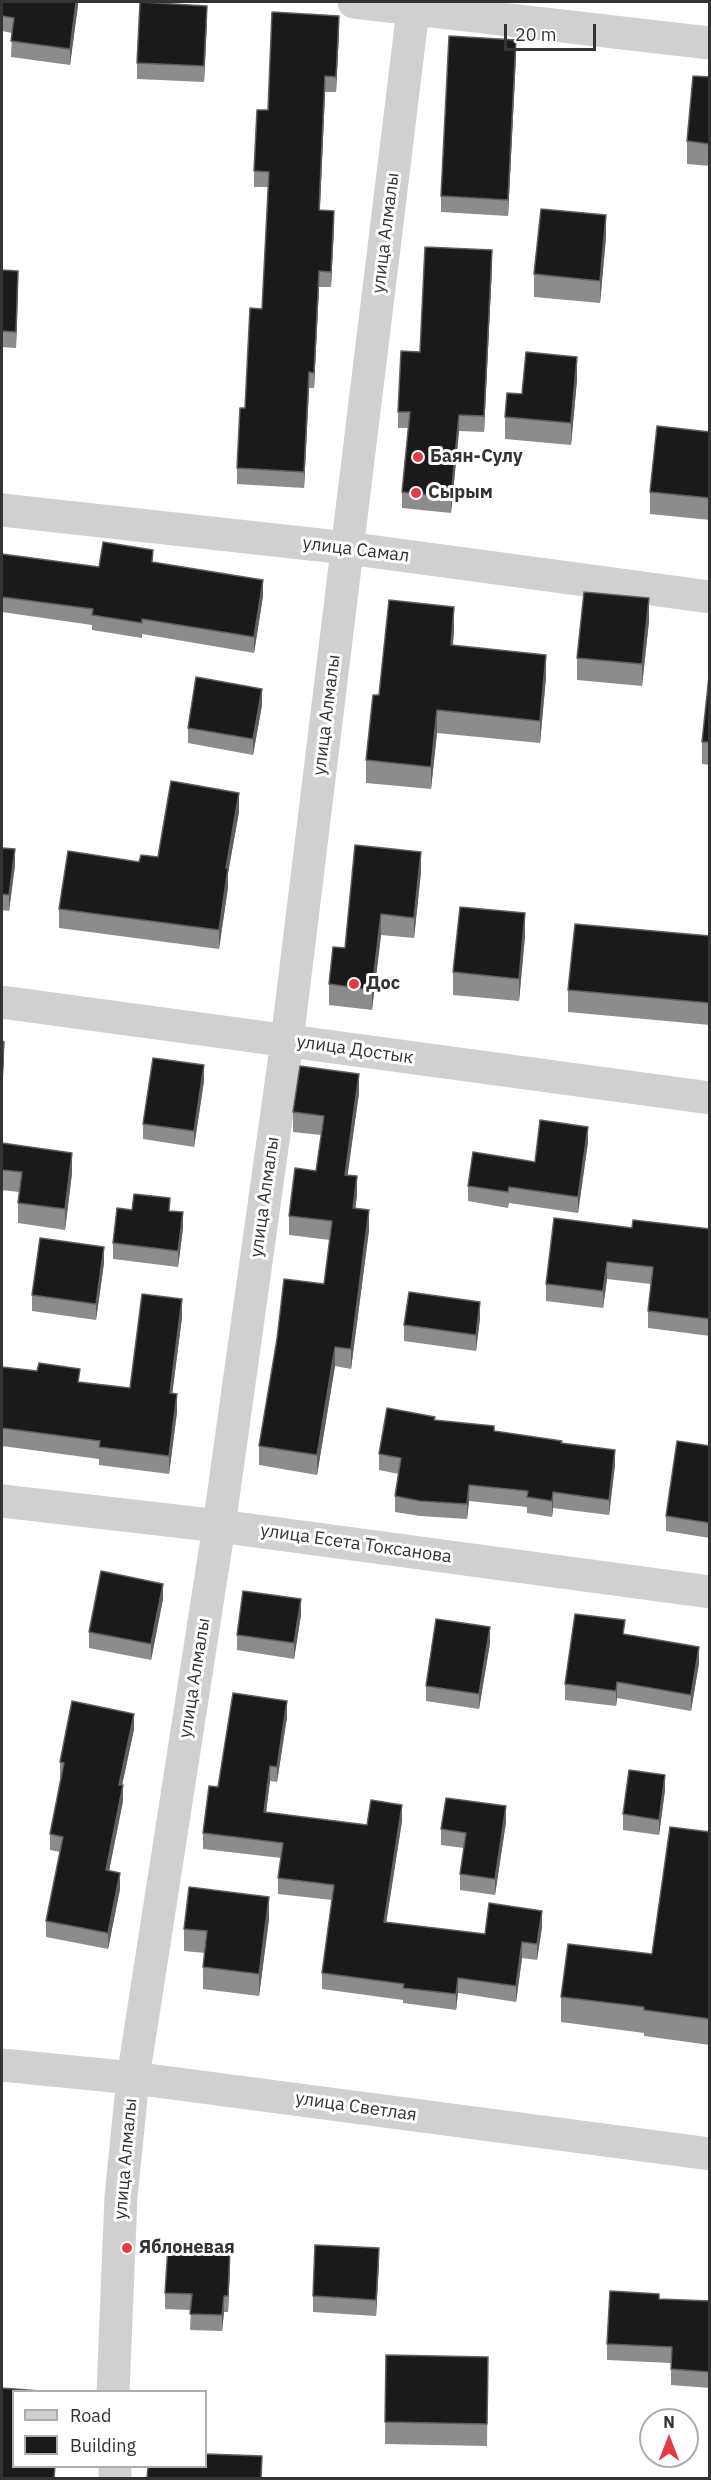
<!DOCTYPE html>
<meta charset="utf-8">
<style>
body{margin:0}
#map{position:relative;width:711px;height:2480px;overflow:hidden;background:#fff;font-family:"IBM Plex Sans",sans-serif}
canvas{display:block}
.frame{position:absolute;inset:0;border:3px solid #333;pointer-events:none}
.legend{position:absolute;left:12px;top:2390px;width:195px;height:78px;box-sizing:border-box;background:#fff;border:2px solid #adadad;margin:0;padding:8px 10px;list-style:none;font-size:18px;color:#333}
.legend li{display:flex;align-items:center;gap:12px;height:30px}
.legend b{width:30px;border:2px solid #adadad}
.north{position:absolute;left:639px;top:2408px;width:60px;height:60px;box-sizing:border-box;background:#fff;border:2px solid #adadad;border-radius:50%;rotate:0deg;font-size:16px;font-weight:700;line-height:24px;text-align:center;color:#333}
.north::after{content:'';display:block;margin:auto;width:21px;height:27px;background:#e63946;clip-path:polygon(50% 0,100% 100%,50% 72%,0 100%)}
.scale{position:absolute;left:504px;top:24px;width:92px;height:27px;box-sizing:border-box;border:3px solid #333;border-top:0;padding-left:8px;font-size:18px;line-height:21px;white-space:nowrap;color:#333;-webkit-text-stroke:4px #fff;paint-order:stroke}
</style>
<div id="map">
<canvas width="711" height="2480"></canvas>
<div class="frame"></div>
<ul class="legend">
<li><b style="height:8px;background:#d0d0d0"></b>Road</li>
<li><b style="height:16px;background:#1a1a1a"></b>Building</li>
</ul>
<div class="north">N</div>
<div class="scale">20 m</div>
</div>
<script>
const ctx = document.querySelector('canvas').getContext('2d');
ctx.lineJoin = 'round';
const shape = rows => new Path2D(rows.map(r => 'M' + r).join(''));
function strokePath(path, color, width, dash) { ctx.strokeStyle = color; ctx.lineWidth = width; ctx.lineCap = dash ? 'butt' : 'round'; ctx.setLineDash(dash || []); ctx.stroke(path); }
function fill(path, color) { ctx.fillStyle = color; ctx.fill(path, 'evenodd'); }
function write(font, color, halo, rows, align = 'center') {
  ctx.font = font + ' "IBM Plex Sans",sans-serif'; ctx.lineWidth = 6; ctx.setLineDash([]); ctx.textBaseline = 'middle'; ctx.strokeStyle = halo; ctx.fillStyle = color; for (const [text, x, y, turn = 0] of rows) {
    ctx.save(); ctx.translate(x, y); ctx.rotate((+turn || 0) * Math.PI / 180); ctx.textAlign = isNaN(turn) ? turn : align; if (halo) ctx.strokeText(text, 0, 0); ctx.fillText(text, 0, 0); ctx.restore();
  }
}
strokePath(shape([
 [354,2,710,43],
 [2,510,347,548,710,597],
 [2,1002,710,1098],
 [2,1501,219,1526,710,1592],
 [2,2065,133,2078,710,2154],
 [113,2392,121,2197,133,2078,219,1526,287,1041,414,2],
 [115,2466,115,2478]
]), '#d0d0d0', 33);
fill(shape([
 [2,2,78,2,70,65,11,57,12,33,2,31],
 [207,21,204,82,137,79,137,63],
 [339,32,336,92,325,92,320,210,334,226,331,287,319,287,314,388,309,388,304,488,237,484,237,468,245,408,262,309,268,187,254,187,254,171,268,110],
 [516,56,508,216,441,212,441,196],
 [710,77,710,166,687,164,687,141],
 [606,237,600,303,534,297,534,274],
 [492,266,484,432,459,431,451,513,402,508,402,492,408,428,398,428,398,412,420,352],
 [2,270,18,286,16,348,2,347],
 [577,380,571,445,505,439,505,417,522,394],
 [710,432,710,520,650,514,650,492],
 [2,554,99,567,153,562,263,596,254,653,142,634,142,638,92,630,92,625,2,612],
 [649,621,642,686,577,680,577,658],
 [454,629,453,646,546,677,540,743,437,733,431,789,366,783,366,760,379,695],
 [710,676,710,765,702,764,702,742],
 [262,705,253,755,188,743,188,728],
 [239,812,228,873,228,887,219,949,59,928,59,909,139,862,158,857],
 [2,848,15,865,9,911,2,910],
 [421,872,414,938,381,935,372,1010,329,1005,329,984,345,948],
 [525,936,519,1001,453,995,453,972],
 [710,936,710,1025,568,1012,568,990],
 [204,1081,194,1147,143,1139,143,1124],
 [359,1093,347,1175,357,1195,355,1209,369,1230,351,1369,335,1366,317,1475,259,1465,259,1446,324,1284,330,1240,289,1235,289,1216,316,1171,321,1135,293,1132,293,1112],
 [588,1142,578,1213,509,1203,508,1208,468,1201,468,1186],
 [2,1143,72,1173,65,1230,18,1223,18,1203,19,1192,2,1190],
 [132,1210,170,1211,183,1228,178,1267,113,1259,113,1243],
 [632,1228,710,1229,710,1336,648,1328,648,1311,651,1284,607,1279,603,1308,546,1301,546,1284],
 [104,1263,96,1320,32,1311,32,1295],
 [182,1317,172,1394,177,1412,169,1474,99,1465,99,1459,2,1446,2,1367,80,1382,130,1388],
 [480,1318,476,1351,404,1341,404,1325],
 [435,1420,562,1443,615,1465,609,1515,553,1508,552,1517,527,1513,527,1507,469,1501,467,1519,420,1516,395,1512,395,1496,399,1474,379,1470,379,1454],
 [710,1446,710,1538,666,1531,666,1516],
 [163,1599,151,1660,89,1648,89,1632],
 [301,1615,294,1659,237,1650,237,1635],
 [625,1635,699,1663,691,1711,617,1698,616,1706,565,1700,565,1684],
 [490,1643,479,1709,426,1701,426,1686],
 [287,1717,277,1782,270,1781,266,1813,367,1825,402,1821,386,1922,485,1934,542,1927,537,1960,522,1958,516,2002,458,1993,456,2010,403,2003,403,2000,322,1989,322,1973,332,1900,278,1894,278,1878,281,1858,203,1849,203,1833,218,1787],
 [134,1729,122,1785,123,1801,109,1871,120,1889,108,1949,46,1937,46,1921,60,1852,50,1850,50,1834,61,1778,60,1778,60,1762],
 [665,1790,659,1835,623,1830,623,1814],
 [506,1822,495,1895,460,1890,460,1874,464,1848,441,1845,441,1829],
 [710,1832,710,2045,644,2036,644,2033,561,2022,561,1997,652,1954],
 [269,1919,259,1996,203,1989,203,1967,205,1953,184,1951,184,1929],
 [379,2263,376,2316,313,2312,313,2296],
 [230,2265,228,2312,224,2312,222,2331,190,2330,191,2310,165,2309,165,2293],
 [659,2299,710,2301,710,2388,671,2385,671,2363,607,2360,607,2344],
 [386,2355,488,2357,487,2446,385,2444]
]), '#8c8c8c');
fill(shape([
 [76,2,78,2,78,6,70,65,70,49],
 [207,6,207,21,204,82,204,66],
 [339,16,339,32,336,92,336,77],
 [516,40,516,56,508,216,508,200],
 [325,76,325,92,319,226,319,210],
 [334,211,334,226,331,287,331,272],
 [606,215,606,237,600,303,600,281],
 [492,250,492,266,484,432,484,416],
 [18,271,18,286,16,348,16,332],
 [319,271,319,287,314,388,314,373],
 [577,357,577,380,571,445,571,423],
 [309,372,309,388,304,488,304,472],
 [459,415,459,431,451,513,451,497],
 [263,580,263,596,254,653,254,637],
 [649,598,649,621,642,686,642,664],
 [454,607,454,629,451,668,451,645],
 [546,655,546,677,540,743,540,721],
 [262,689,262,705,253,755,253,739],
 [437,710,437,733,431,789,431,767],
 [239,793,239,812,228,873,228,887,219,949,219,930,226,868],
 [15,849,15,865,9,911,9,895],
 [421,852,421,872,414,938,414,918],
 [525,913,525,936,519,1001,519,979],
 [381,914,381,935,372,1010,372,990],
 [4,1042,4,1062,2,1093,2,1072],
 [204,1065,204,1081,194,1147,194,1131],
 [359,1074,359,1093,345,1194,345,1175],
 [588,1127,588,1142,578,1213,578,1197],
 [72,1153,72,1173,65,1230,65,1209],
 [357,1176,357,1195,353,1227,353,1208],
 [369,1210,369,1230,351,1369,351,1349],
 [183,1212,183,1228,178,1267,178,1251],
 [104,1247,104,1263,96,1320,96,1304],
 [607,1262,607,1279,603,1308,603,1291],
 [182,1299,182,1317,170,1412,170,1393],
 [480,1302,480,1318,476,1351,476,1335],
 [335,1347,335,1366,317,1475,317,1455],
 [177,1394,177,1412,169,1474,169,1456],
 [615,1450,615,1465,609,1515,609,1500],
 [469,1485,469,1501,467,1519,467,1504],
 [553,1492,553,1508,552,1517,552,1501],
 [163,1584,163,1599,151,1660,151,1644],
 [301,1599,301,1615,294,1659,294,1643],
 [490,1627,490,1643,479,1709,479,1694],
 [699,1647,699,1663,691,1711,691,1695],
 [617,1682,617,1698,616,1706,616,1691],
 [287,1701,287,1717,277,1782,277,1767],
 [134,1714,134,1729,119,1800,119,1785],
 [270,1766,270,1781,264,1828,264,1812],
 [665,1775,665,1790,659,1835,659,1820],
 [123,1785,123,1801,106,1886,106,1870],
 [402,1805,402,1821,384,1937,384,1922],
 [506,1806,506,1822,495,1895,495,1879],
 [120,1873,120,1889,108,1949,108,1933],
 [269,1897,269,1919,259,1996,259,1974],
 [542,1911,542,1927,537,1960,537,1944],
 [522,1942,522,1958,516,2002,516,1986],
 [458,1978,458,1993,456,2010,456,1994],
 [3,2221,3,2236,2,2245,2,2229],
 [379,2248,379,2263,376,2316,376,2300],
 [230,2250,230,2265,228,2312,228,2296],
 [224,2296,224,2312,222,2331,222,2315]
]), '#5f5f5f');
const building = shape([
 [2,2,76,2,70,49,11,41,14,18,2,16,2,2],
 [140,2,207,6,204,66,137,63,140,2],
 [272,12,339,16,336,77,325,76,319,210,334,211,331,272,319,271,314,373,309,372,304,472,237,468,240,408,245,408,250,308,262,309,269,172,254,171,257,110,268,110,272,12],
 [449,36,516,40,508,200,441,196,449,36],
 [693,76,710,77,710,144,687,141,693,76],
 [541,209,606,215,600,281,534,274,541,209],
 [425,247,492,250,484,416,459,415,451,497,402,492,410,412,398,412,401,351,420,352,425,247],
 [2,270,18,271,16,332,2,331,2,270],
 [526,352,577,357,571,423,505,417,507,393,522,394,526,352],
 [657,426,710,432,710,498,650,492,657,426],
 [103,542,153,550,152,562,263,580,254,637,142,619,142,623,92,615,93,609,2,597,2,554,99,567,103,542],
 [584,592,649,598,642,664,577,658,584,592],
 [389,600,454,607,451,645,546,655,540,721,437,710,431,767,366,760,373,695,379,695,389,600],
 [709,676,710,676,710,742,702,742,709,676],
 [196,677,262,689,253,739,188,728,196,677],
 [171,781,239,793,226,868,228,868,219,930,59,909,68,851,139,862,141,855,158,857,171,781],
 [355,845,421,852,414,918,381,914,372,990,329,984,333,947,345,948,355,845],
 [2,848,15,849,9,895,2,894,2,848],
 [460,907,525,913,519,979,453,972,460,907],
 [575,924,710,936,710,1003,568,990,575,924],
 [2,1041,4,1042,2,1072,2,1041],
 [153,1058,204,1065,194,1131,143,1124,153,1058],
 [300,1066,359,1074,345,1175,357,1176,353,1208,369,1210,351,1349,335,1347,317,1455,259,1446,277,1339,284,1279,324,1284,332,1221,289,1216,295,1168,316,1171,324,1116,293,1112,300,1066],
 [540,1120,588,1127,578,1197,509,1187,508,1192,468,1186,473,1152,535,1162,540,1120],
 [2,1143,72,1153,65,1209,18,1203,22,1172,2,1170,2,1143],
 [134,1194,170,1198,169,1211,183,1212,178,1251,113,1243,117,1208,132,1210,134,1194],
 [554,1218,632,1228,633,1220,710,1229,710,1319,648,1311,653,1267,607,1262,603,1291,546,1284,554,1218],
 [40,1238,104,1247,96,1304,32,1295,40,1238],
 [409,1292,480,1302,476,1335,404,1325,409,1292],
 [142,1294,182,1299,170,1393,177,1394,169,1456,99,1447,100,1441,2,1428,2,1367,37,1371,39,1363,80,1369,78,1382,130,1388,142,1294],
 [387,1408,435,1417,434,1420,494,1426,494,1431,562,1441,561,1443,615,1450,609,1500,553,1492,552,1501,527,1497,528,1491,469,1485,467,1504,420,1501,395,1496,401,1458,379,1454,387,1408],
 [677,1441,710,1446,710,1523,666,1516,677,1441],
 [101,1571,163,1584,151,1644,89,1632,101,1571],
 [243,1591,301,1599,294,1643,237,1635,243,1591],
 [575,1614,625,1620,623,1634,699,1647,691,1695,617,1682,616,1691,565,1684,575,1614],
 [436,1619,490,1627,479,1694,426,1686,436,1619],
 [233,1693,287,1701,277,1767,270,1766,264,1812,367,1825,371,1800,402,1805,384,1922,485,1934,489,1903,542,1911,537,1944,522,1942,516,1986,458,1978,456,1994,403,1988,404,1984,322,1973,334,1885,278,1878,283,1843,203,1833,209,1786,218,1787,233,1693],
 [72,1701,134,1714,119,1785,123,1785,106,1870,120,1873,108,1933,46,1921,63,1837,50,1834,64,1763,60,1762,72,1701],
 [629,1770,665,1775,659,1820,623,1814,629,1770],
 [446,1798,506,1806,495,1879,460,1874,466,1833,441,1829,446,1798],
 [670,1827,710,1832,710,2019,644,2010,644,2007,561,1997,568,1944,652,1954,670,1827],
 [189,1887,269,1897,259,1974,203,1967,207,1931,184,1929,189,1887],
 [315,2245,379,2248,376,2300,313,2296,315,2245],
 [168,2246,230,2250,228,2296,224,2296,222,2315,190,2314,192,2294,165,2293,168,2246],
 [610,2291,659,2294,659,2299,710,2301,710,2372,671,2369,672,2347,607,2344,610,2291],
 [386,2355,488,2357,487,2424,385,2422,386,2355],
 [2,2388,40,2391,14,2391,14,2466,55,2466,54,2478,2,2478,2,2388],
 [206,2454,262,2456,261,2478,147,2478,148,2466,206,2466,206,2454]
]);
fill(building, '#1a1a1a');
strokePath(building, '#5f5f5f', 1.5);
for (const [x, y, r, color] of [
 [418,457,6,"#e63946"],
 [416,493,6,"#e63946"],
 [354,984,6,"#e63946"],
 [127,2248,6,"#e63946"]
]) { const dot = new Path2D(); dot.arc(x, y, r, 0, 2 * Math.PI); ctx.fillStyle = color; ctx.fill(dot); strokePath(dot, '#fff', 2); }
write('18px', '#333', '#fff', [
 ["улица Алмалы",386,233,-83],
 ["улица Самал",356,550,7],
 ["улица Алмалы",327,715,-83],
 ["улица Достык",355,1050,8],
 ["улица Алмалы",265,1197,-82],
 ["улица Есета Токсанова",356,1544,8],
 ["улица Алмалы",195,1678,-81],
 ["улица Светлая",356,2107,8],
 ["улица Алмалы",126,2159,-85]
]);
write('bold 18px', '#333', '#fff', [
 ["Баян-Сулу",430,457],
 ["Сырым",428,493],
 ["Дос",366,984],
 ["Яблоневая",139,2248]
], 'left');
</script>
